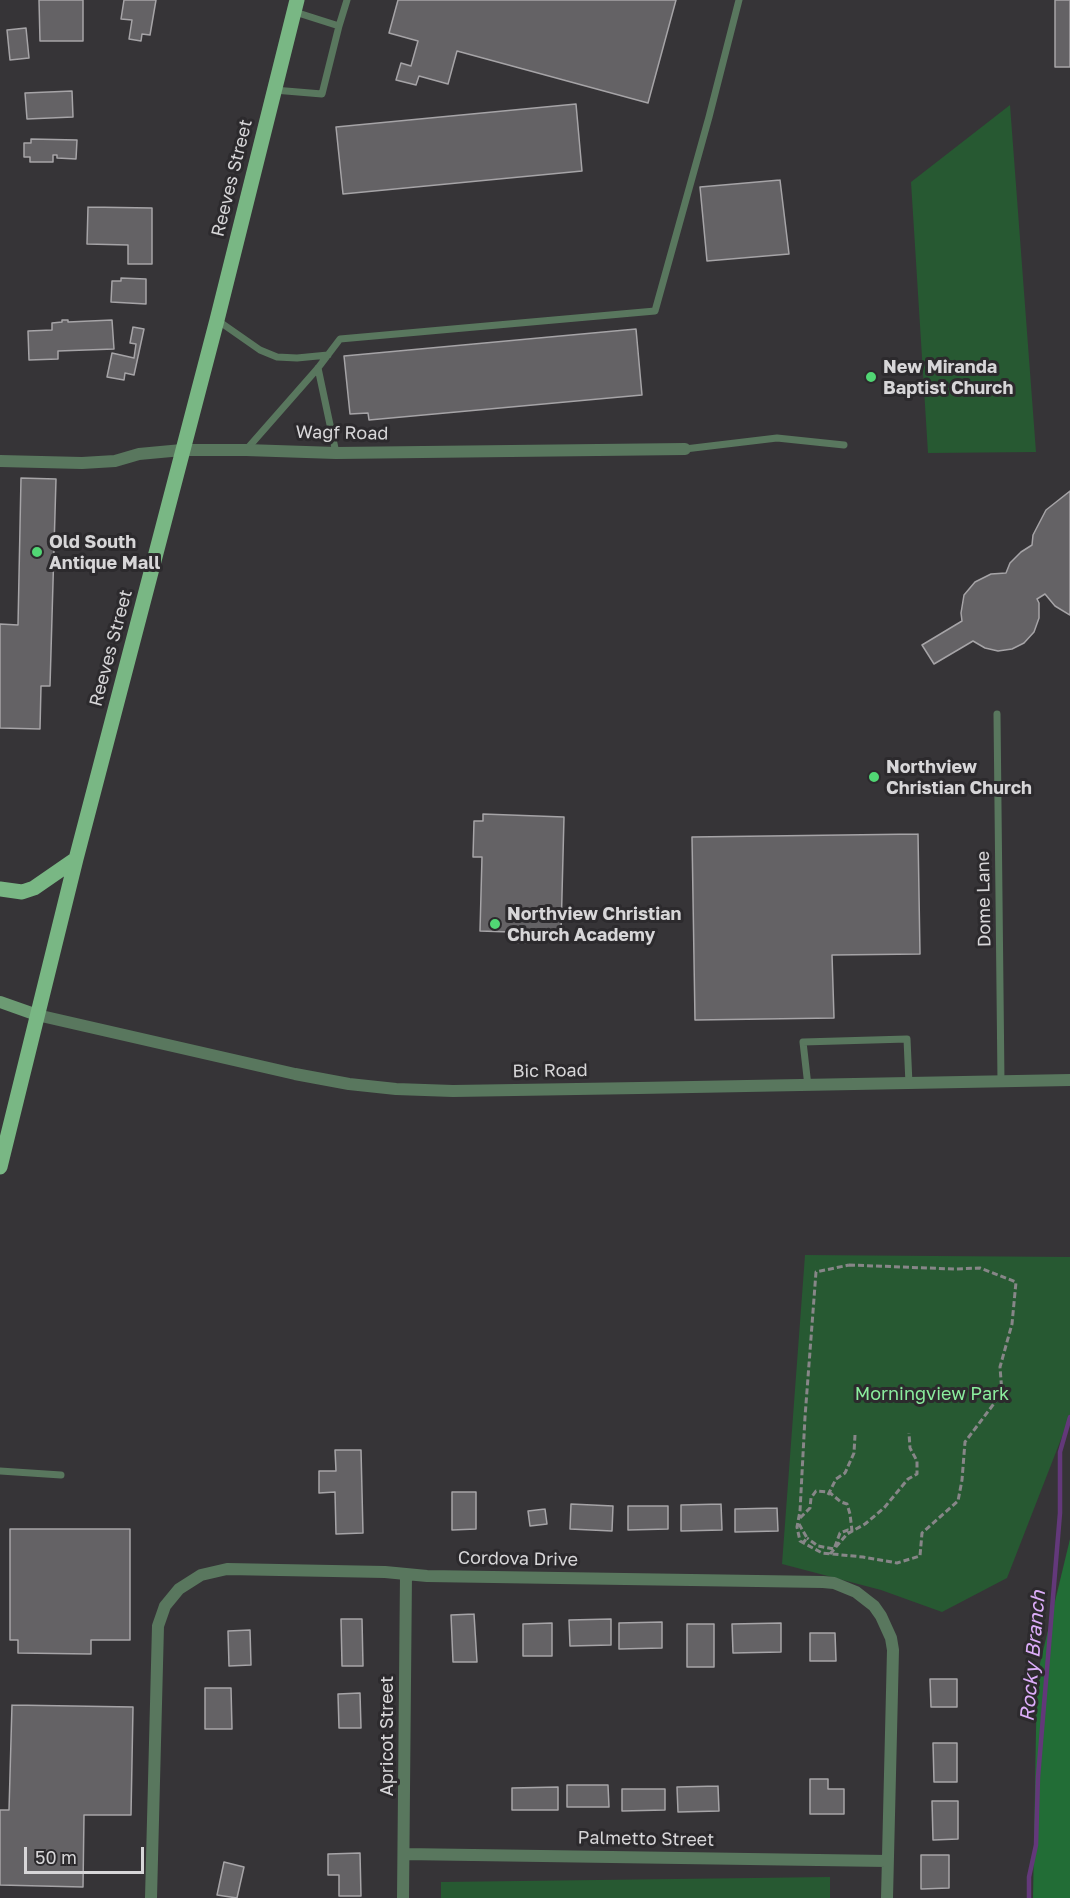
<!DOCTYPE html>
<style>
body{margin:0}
#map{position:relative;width:1070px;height:1898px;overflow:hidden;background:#363437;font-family:"Golos Text",sans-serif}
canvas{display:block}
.scale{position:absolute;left:24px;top:1847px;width:120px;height:27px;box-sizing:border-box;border:3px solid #d7d6d8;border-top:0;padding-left:8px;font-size:18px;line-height:21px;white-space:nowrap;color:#d7d6d8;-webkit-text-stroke:4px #2c2a2d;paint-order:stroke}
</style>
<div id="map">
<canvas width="1070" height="1898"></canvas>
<div class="scale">50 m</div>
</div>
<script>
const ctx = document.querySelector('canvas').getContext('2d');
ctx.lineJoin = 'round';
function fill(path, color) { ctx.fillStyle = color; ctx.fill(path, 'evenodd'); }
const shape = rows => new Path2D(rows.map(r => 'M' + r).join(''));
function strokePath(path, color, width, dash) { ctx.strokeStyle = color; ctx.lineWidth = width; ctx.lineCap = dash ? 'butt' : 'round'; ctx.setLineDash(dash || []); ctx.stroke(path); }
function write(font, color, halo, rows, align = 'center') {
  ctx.font = font + ' "Golos Text",sans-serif'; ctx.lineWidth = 6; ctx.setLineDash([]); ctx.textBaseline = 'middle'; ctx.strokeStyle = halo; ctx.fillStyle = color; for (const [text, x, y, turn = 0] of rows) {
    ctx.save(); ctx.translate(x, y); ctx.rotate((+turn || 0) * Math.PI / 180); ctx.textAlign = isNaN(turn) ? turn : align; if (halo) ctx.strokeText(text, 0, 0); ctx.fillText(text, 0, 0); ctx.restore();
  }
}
fill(shape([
 [1010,105,1036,452,928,453,911,182],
 [805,1255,1070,1257,1070,1416,1007,1578,942,1612,881,1590,782,1564],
 [830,1877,830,1898,441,1898,441,1882]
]), '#275932');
fill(shape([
 [1070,1539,1070,1898,1033,1898,1037,1676]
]), '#226d36');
strokePath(shape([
 [1029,1898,1029,1877,1036,1845,1038,1777,1060,1513,1060,1452,1070,1417]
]), '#63387a', 4.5);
const building = shape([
 [39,0,83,0,83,41,40,41,39,0],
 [124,0,156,0,150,35,142,34,141,41,129,39,132,20,121,19,124,0],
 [398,0,676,0,648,103,457,51,448,84,419,76,416,85,396,80,401,63,411,66,418,41,389,33,398,0],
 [1055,0,1070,0,1070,67,1055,67,1055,0],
 [26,28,29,58,10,60,7,30,26,28],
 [72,91,73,117,27,119,25,93,72,91],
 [576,104,582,171,343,194,336,127,576,104],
 [31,139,77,140,76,159,57,158,57,155,53,155,53,162,30,162,30,157,24,157,24,143,31,143,31,139],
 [780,180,789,254,707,261,700,187,780,180],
 [88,207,152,208,152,264,128,264,128,245,87,244,88,207],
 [121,278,146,279,146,304,111,302,112,281,121,281,121,278],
 [62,320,68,320,68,322,112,320,114,349,58,351,58,359,29,360,28,331,52,330,52,323,62,322,62,320],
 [133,327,144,329,134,375,125,373,124,380,107,377,112,353,134,358,136,344,130,343,133,327],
 [636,329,642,395,369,420,368,413,350,414,344,356,636,329],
 [21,478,56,479,50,686,41,686,40,729,0,728,0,624,18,625,21,478],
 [1070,491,1070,615,1055,606,1045,594,1037,599,1039,603,1039,618,1034,632,1024,643,1012,649,998,651,985,648,973,641,934,664,922,645,962,621,961,613,964,595,975,582,991,574,1006,573,1010,563,1021,552,1032,545,1033,535,1046,510,1070,491],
 [483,814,564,817,561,933,531,932,530,943,510,942,510,932,480,931,482,857,473,857,474,821,483,821,483,814],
 [918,834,920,954,832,955,834,1018,695,1020,692,837,918,834],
 [335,1450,361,1450,363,1533,336,1534,335,1492,319,1493,319,1471,336,1471,335,1450],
 [452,1492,476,1492,476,1529,452,1530,452,1492],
 [571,1504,613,1506,612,1531,570,1529,571,1504],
 [721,1504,722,1530,681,1531,681,1505,721,1504],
 [628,1506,668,1506,668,1529,628,1530,628,1506],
 [777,1508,778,1531,735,1532,735,1509,777,1508],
 [545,1509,547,1524,530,1526,528,1511,545,1509],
 [10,1529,130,1529,130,1640,91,1640,91,1654,18,1653,18,1640,10,1640,10,1529],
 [474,1614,477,1662,453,1662,451,1615,474,1614],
 [341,1619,362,1619,363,1666,342,1666,341,1619],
 [611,1619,611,1645,570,1646,569,1620,611,1619],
 [662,1622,662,1648,619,1649,619,1623,662,1622],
 [552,1623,552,1656,523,1656,523,1624,552,1623],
 [781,1623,781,1652,733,1653,732,1624,781,1623],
 [687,1624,714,1624,714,1667,687,1667,687,1624],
 [250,1630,251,1665,229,1666,228,1631,250,1630],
 [810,1633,835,1633,836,1661,810,1661,810,1633],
 [930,1679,957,1679,957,1707,931,1707,930,1679],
 [205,1688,231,1688,232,1729,205,1729,205,1688],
 [360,1693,361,1728,339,1728,338,1694,360,1693],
 [12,1705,133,1707,131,1815,84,1815,83,1887,0,1885,0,1810,9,1810,12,1705],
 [933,1743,957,1743,957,1782,934,1782,933,1743],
 [810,1779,828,1779,828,1789,844,1789,844,1814,810,1814,810,1779],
 [567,1785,608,1785,609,1807,567,1807,567,1785],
 [718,1786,719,1811,678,1812,677,1787,718,1786],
 [558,1787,558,1810,512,1810,512,1788,558,1787],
 [622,1789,665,1789,665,1810,622,1811,622,1789],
 [932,1801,958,1801,958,1839,933,1840,932,1801],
 [360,1853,361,1896,339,1896,339,1875,328,1875,328,1854,360,1853],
 [921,1855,949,1855,949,1888,921,1889,921,1855],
 [224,1862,244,1867,237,1898,217,1895,224,1862]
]);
fill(building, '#646265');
strokePath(building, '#a6a4a7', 1.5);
strokePath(shape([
 [849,1265,954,1269,980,1268,1016,1282,1012,1324,1000,1367,1002,1393,965,1442,962,1480,958,1501,922,1533,920,1556,897,1563,863,1557,822,1553,800,1541,797,1527,800,1511,805,1417,816,1272,849,1265],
 [828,1495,836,1479,845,1473,854,1453,855,1435],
 [800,1518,810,1508,811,1498,816,1491,829,1492,841,1502,847,1504,850,1514,852,1531,848,1530,840,1533,834,1549,818,1546,807,1538],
 [799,1524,807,1538,803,1543],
 [830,1554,847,1534,865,1524,884,1508,908,1479,917,1474,917,1461,910,1448,909,1433]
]), '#878688', 3, [6, 3]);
strokePath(shape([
 [339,26,347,0],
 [274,90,322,94,339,26,295,12],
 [217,320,260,350,277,357,297,358,328,355],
 [318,368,336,453],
 [685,449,777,438,844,445],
 [246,450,318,368,340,339,655,311,709,117,739,0],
 [997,714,1001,1082],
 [808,1086,803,1042,907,1039,909,1084],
 [0,1471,61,1475]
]), '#59775e', 7);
strokePath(shape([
 [0,461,82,463,115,461,139,454,182,450,246,450,336,453,685,449],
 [37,1015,295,1074,349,1084,396,1089,453,1091,639,1088,1070,1080],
 [404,1854,887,1861],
 [151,1898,158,1626,165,1606,179,1589,201,1575,227,1569,385,1572,427,1576,823,1582,834,1583,856,1592,874,1606,881,1616,891,1638,893,1650,887,1898],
 [403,1898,406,1574]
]), '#59775e', 12);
strokePath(shape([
 [0,1002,37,1015]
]), '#6c9b73', 12);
strokePath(shape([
 [0,889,22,892,34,888,76,859],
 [0,1167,76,859,217,320,297,0]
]), '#79b784', 15);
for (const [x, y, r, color] of [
 [871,377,6,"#51d674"],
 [37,552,6,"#51d674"],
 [874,777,6,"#51d674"],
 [495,924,6,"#51d674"]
]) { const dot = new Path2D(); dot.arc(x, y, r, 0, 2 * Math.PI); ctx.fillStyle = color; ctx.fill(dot); strokePath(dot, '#2c2a2d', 2); }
write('18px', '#d7d6d8', '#2c2a2d', [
 ["Reeves Street",232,178,-76],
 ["Wagf Road",342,433,1],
 ["Reeves Street",111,648,-75],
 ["Dome Lane",984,899,-91],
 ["Bic Road",550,1071,-1],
 ["Cordova Drive",518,1559,1],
 ["Apricot Street",387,1736,-90],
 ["Palmetto Street",646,1839,1]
]);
write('bold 18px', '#d7d6d8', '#2c2a2d', [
 ["New Miranda",883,367],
 ["Baptist Church",883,388],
 ["Old South",49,542],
 ["Antique Mall",49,563],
 ["Northview",886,767],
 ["Christian Church",886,788],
 ["Northview Christian",507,914],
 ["Church Academy",507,935]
], 'left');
write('18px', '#8bed9e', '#2c2a2d', [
 ["Morningview Park",932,1394]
]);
write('italic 20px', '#dcadf9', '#2c2a2d', [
 ["Rocky Branch",1033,1656,-85]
]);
</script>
